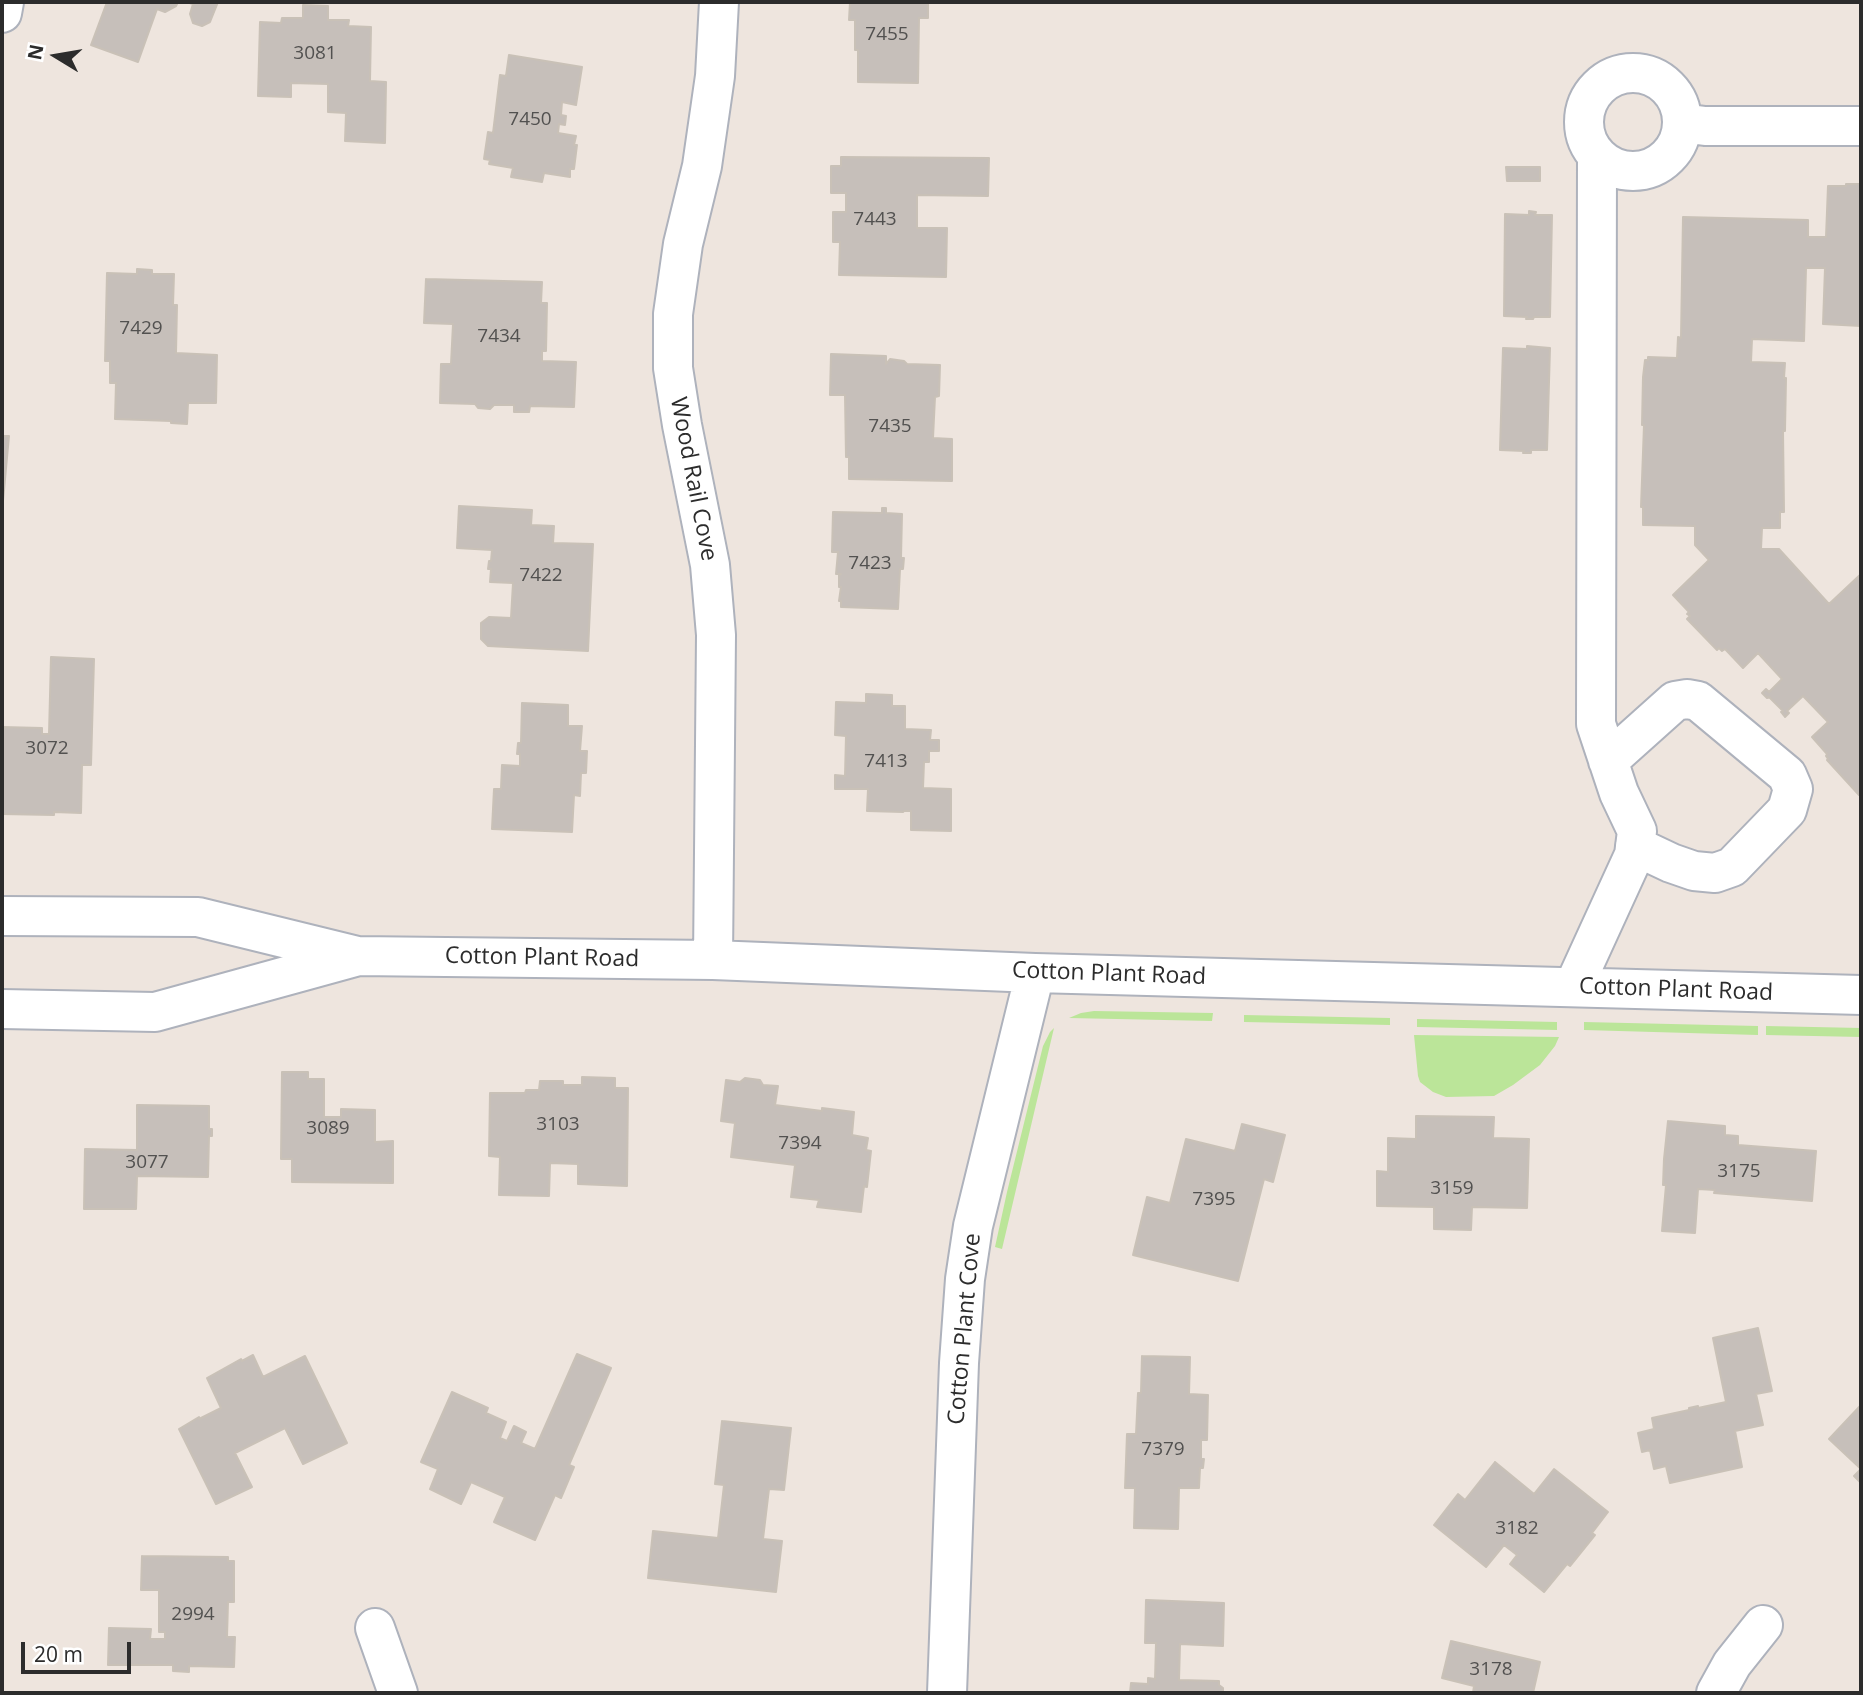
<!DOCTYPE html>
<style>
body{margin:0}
#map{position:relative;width:1863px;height:1695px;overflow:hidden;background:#eee5de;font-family:"Open Sans",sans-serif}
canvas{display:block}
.frame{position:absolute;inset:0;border:4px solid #2c2c2c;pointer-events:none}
.north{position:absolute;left:21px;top:21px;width:70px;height:70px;-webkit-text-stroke:5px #fff;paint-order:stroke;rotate:281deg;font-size:19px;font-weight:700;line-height:28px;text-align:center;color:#2c2c2c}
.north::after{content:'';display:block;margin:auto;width:24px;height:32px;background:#2c2c2c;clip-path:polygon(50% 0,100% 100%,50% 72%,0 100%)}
.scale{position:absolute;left:21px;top:1642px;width:110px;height:32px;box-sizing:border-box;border:4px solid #2c2c2c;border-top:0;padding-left:9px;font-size:21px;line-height:24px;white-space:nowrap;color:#2c2c2c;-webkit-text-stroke:5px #fff;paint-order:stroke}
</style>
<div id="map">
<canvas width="1863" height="1695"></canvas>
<div class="frame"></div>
<div class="north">N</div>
<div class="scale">20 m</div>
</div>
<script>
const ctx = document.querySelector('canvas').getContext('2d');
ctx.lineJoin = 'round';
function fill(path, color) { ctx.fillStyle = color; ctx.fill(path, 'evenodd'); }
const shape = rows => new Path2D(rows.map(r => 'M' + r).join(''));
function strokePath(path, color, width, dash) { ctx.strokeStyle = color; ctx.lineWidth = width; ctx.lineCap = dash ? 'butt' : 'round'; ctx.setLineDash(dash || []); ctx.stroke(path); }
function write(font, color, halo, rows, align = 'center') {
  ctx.font = font + ' "Open Sans",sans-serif'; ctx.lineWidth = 6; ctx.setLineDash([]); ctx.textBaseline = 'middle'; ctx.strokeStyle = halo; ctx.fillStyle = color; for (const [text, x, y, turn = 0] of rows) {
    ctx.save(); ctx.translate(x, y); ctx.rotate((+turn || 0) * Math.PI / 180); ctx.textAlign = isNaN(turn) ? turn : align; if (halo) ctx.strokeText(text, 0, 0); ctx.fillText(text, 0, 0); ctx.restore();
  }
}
fill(shape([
 [1094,1011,1213,1013,1212,1021,1069,1018,1081,1013],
 [1244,1015,1390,1018,1390,1025,1244,1022],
 [1417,1019,1557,1022,1557,1030,1417,1027],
 [1584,1022,1758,1026,1758,1035,1584,1030],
 [1766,1026,1861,1028,1861,1037,1766,1035],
 [1054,1028,1002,1249,995,1247,1007,1192,1043,1046,1050,1032],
 [1414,1035,1559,1037,1555,1046,1540,1065,1513,1085,1494,1096,1446,1097,1433,1092,1420,1082,1418,1076]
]), '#bbe599');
const building = shape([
 [107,2,178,2,176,6,165,12,157,9,138,62,91,45,107,2],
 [186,2,218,2,210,22,202,26,193,23,190,14,193,4,186,2],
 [850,2,928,2,928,18,919,18,918,83,858,82,858,50,855,50,855,20,849,20,850,2],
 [303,5,328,6,328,20,349,20,348,26,371,27,370,81,386,82,385,143,345,141,346,113,328,112,328,84,291,83,291,97,258,96,260,22,281,23,282,18,303,18,303,5],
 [509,55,582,67,576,105,562,102,561,115,566,116,565,125,559,124,558,133,576,136,574,145,577,145,574,169,570,169,570,177,544,173,542,182,511,177,513,168,489,164,490,160,484,159,488,132,493,133,500,75,506,76,509,55],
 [841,157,989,158,988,196,917,195,917,228,947,228,946,277,839,275,840,242,833,242,833,212,846,212,846,193,831,193,831,166,841,166,841,157],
 [1506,167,1540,167,1540,181,1507,181,1506,167],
 [1846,184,1861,184,1861,326,1823,324,1825,268,1806,268,1804,341,1752,339,1751,362,1785,363,1784,378,1786,378,1785,431,1783,431,1784,512,1780,512,1780,528,1762,528,1761,549,1779,549,1829,604,1861,574,1861,793,1859,795,1827,760,1828,759,1826,756,1827,754,1812,737,1828,722,1803,696,1787,711,1789,713,1785,717,1781,712,1783,711,1769,697,1767,698,1762,693,1766,689,1769,692,1782,679,1758,653,1743,668,1725,649,1722,651,1719,648,1717,650,1687,619,1690,616,1687,614,1689,612,1673,595,1709,560,1695,545,1695,526,1643,525,1643,507,1641,507,1644,425,1642,425,1643,377,1645,360,1648,360,1648,357,1677,358,1678,337,1681,338,1683,217,1808,220,1808,237,1826,237,1828,186,1846,186,1846,184],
 [1529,211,1536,212,1535,215,1552,215,1550,317,1534,317,1533,319,1526,319,1527,317,1504,316,1505,214,1529,215,1529,211],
 [137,269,152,270,152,274,174,274,173,305,177,305,176,353,217,355,216,403,188,403,187,424,171,423,171,421,115,419,116,383,110,383,110,361,105,361,107,273,137,274,137,269],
 [426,279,542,282,541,303,547,303,546,351,542,351,542,361,576,362,574,407,530,406,529,412,514,412,514,405,494,405,490,409,478,408,475,404,440,403,441,364,451,364,453,324,424,323,426,279],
 [1527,346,1550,348,1547,450,1531,450,1531,453,1523,453,1524,451,1500,450,1503,348,1527,349,1527,346],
 [831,354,886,356,886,364,890,359,904,361,907,364,940,365,939,396,935,397,933,438,952,439,952,481,849,479,849,457,846,457,845,395,830,395,831,354],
 [2,436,9,436,3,501,2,501,2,436],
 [459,506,532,510,531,525,554,526,553,543,593,544,588,651,488,646,481,639,481,623,489,617,511,618,513,583,490,582,491,569,488,569,489,561,491,561,492,550,457,548,459,506],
 [882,508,886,508,886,513,902,514,901,558,904,558,903,569,900,569,898,609,841,607,841,601,839,601,841,587,839,587,839,575,841,574,836,574,838,552,832,552,833,512,882,513,882,508],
 [51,657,94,659,91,765,82,765,81,813,54,812,54,815,2,814,2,727,42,728,42,734,49,734,51,657],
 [866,694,892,695,892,706,905,706,905,729,931,730,930,740,939,740,939,751,929,751,929,762,924,762,923,788,951,789,951,831,911,830,911,811,904,811,903,812,867,811,868,789,835,789,835,775,845,776,846,736,835,735,836,702,866,703,866,694],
 [522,703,568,705,568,726,582,726,580,751,587,751,586,773,581,773,580,796,574,795,572,832,492,829,494,789,501,789,502,765,520,766,520,754,517,754,518,743,521,743,522,703],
 [282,1072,308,1072,308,1079,324,1079,324,1117,341,1117,341,1109,375,1110,375,1142,393,1141,393,1183,292,1182,292,1159,281,1159,282,1072],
 [582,1077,615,1078,615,1088,628,1088,627,1186,578,1184,578,1164,550,1163,549,1196,499,1195,500,1157,489,1156,490,1093,525,1093,526,1090,539,1090,540,1081,563,1081,563,1085,582,1085,582,1077],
 [745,1078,760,1080,763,1085,778,1086,775,1105,822,1111,822,1108,854,1112,852,1135,868,1138,866,1150,871,1151,867,1187,864,1186,861,1212,817,1207,819,1200,791,1197,795,1165,731,1157,735,1123,721,1121,726,1080,740,1082,745,1078],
 [137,1105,209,1106,209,1129,212,1129,212,1136,209,1136,208,1177,137,1176,136,1209,84,1209,85,1149,137,1150,137,1105],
 [1416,1116,1494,1117,1493,1138,1529,1139,1527,1208,1472,1207,1471,1230,1434,1229,1434,1207,1377,1206,1377,1171,1388,1172,1388,1138,1416,1139,1416,1116],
 [1668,1121,1725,1126,1725,1135,1738,1136,1738,1145,1816,1151,1812,1201,1714,1193,1715,1190,1698,1189,1695,1233,1662,1231,1666,1185,1663,1185,1664,1159,1668,1121],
 [1242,1124,1285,1135,1273,1182,1264,1179,1238,1281,1133,1255,1147,1197,1170,1203,1186,1139,1235,1151,1242,1124],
 [1758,1328,1772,1391,1756,1394,1763,1425,1735,1431,1742,1467,1670,1483,1666,1466,1654,1469,1650,1450,1642,1452,1638,1433,1654,1429,1652,1418,1689,1410,1689,1408,1698,1406,1698,1408,1726,1402,1713,1338,1758,1328],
 [577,1354,611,1368,569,1465,574,1467,561,1498,555,1495,535,1540,494,1522,505,1497,471,1482,461,1504,430,1489,438,1469,421,1462,452,1392,488,1408,486,1413,506,1422,500,1438,507,1441,514,1426,526,1432,521,1443,535,1449,577,1354],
 [253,1355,263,1377,305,1356,347,1443,303,1464,285,1428,235,1453,252,1487,216,1504,179,1429,199,1417,199,1419,221,1408,207,1378,241,1359,242,1361,253,1355],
 [1142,1356,1190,1357,1189,1394,1208,1395,1207,1440,1201,1440,1201,1459,1204,1459,1203,1468,1200,1468,1199,1488,1179,1488,1178,1529,1134,1528,1135,1488,1125,1488,1127,1434,1136,1434,1138,1393,1141,1393,1142,1356],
 [1861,1405,1861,1483,1854,1476,1861,1469,1829,1439,1861,1405],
 [722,1421,791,1428,784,1490,769,1489,763,1539,782,1541,776,1592,648,1578,653,1531,718,1538,724,1485,715,1484,722,1421],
 [1495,1462,1534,1494,1554,1469,1608,1512,1592,1533,1595,1535,1570,1566,1567,1564,1544,1592,1510,1564,1517,1555,1504,1545,1486,1567,1434,1525,1458,1494,1465,1500,1495,1462],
 [142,1556,228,1557,228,1561,234,1561,234,1602,228,1602,227,1637,235,1637,234,1667,189,1666,189,1672,173,1671,173,1665,108,1665,109,1628,151,1629,150,1639,165,1639,165,1632,159,1632,159,1590,141,1590,142,1556],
 [1146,1600,1224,1603,1223,1646,1180,1644,1179,1680,1219,1681,1219,1685,1223,1688,1223,1693,1130,1693,1131,1683,1148,1684,1148,1678,1155,1679,1156,1643,1145,1643,1146,1600],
 [1451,1641,1540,1662,1533,1693,1473,1693,1474,1686,1442,1678,1451,1641]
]);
fill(building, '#c6bfba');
strokePath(building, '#c9c1b7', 2);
const minor = shape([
 [2,13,4,2],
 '1584 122a49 49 0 1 1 98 0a49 49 0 1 1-98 0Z',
 [1682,123,1705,126,1861,126],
 [1608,761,1675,701,1687,699,1698,701,1787,775,1793,789,1787,810,1732,867,1715,873,1694,871,1671,863,1635,846],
 [2,916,198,917,357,956,713,960,1035,973,1861,995],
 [713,960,716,635,710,565,682,425,673,368,673,314,683,244,702,166,715,76,719,2],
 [1574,986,1634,855,1637,831,1619,793,1596,724,1597,156],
 [2,1009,155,1012,355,957],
 [375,1628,398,1693],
 [947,1693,959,1363,965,1279,973,1226,1035,973],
 [1716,1693,1732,1664,1763,1625]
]);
strokePath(minor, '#aeb2bc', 42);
strokePath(minor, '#fff', 38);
write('19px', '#525150', null, [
 ["7455",887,35],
 ["3081",315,54],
 ["7450",530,120],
 ["7443",875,220],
 ["7429",141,329],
 ["7434",499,337],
 ["7435",890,427],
 ["7423",870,564],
 ["7422",541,576],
 ["3072",47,749],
 ["7413",886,762],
 ["3103",558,1125],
 ["3089",328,1129],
 ["7394",800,1144],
 ["3077",147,1163],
 ["3175",1739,1172],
 ["3159",1452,1189],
 ["7395",1214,1200],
 ["7379",1163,1450],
 ["3182",1517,1529],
 ["2994",193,1615],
 ["3178",1491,1670]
]);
write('23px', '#2c2c2c', '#fff', [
 ["Wood Rail Cove",693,479,79],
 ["Cotton Plant Road",542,958,1],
 ["Cotton Plant Road",1109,974,2],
 ["Cotton Plant Road",1676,990,2],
 ["Cotton Plant Cove",965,1329,-85]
]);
</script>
